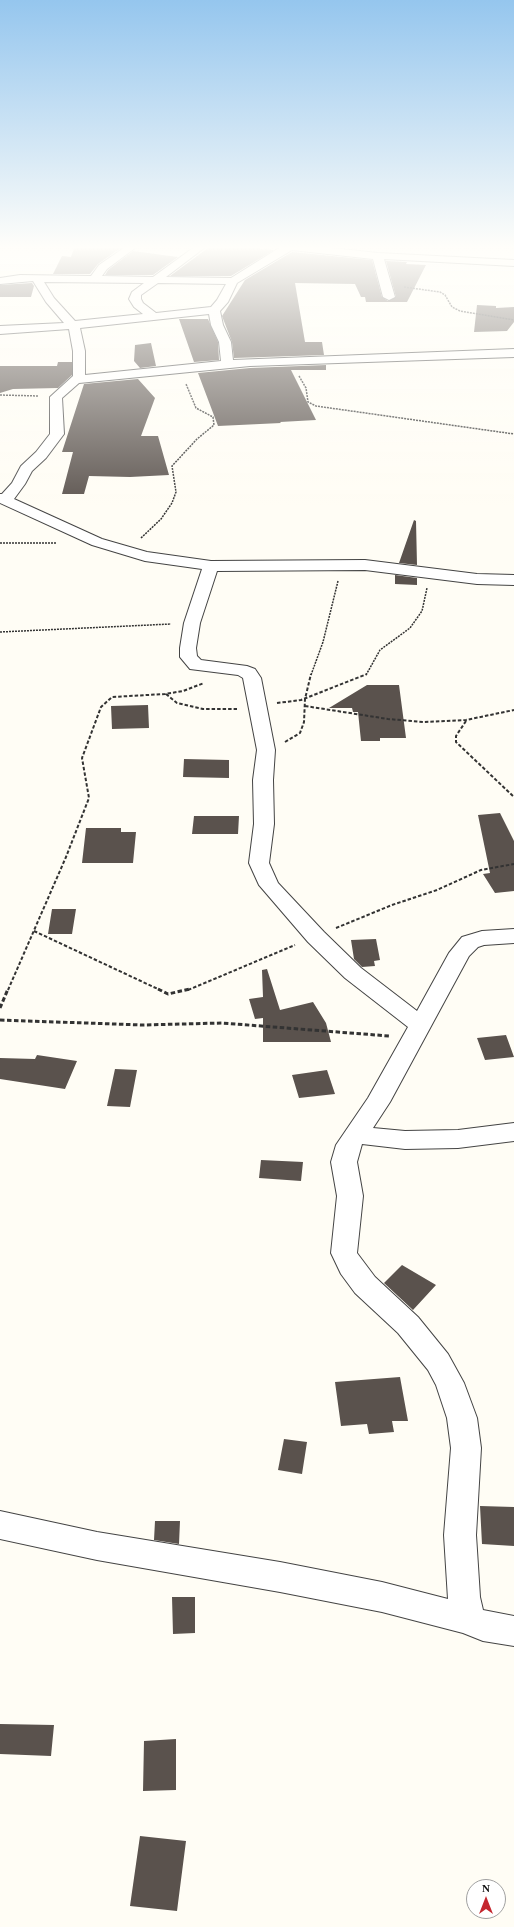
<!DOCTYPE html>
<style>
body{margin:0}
#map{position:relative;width:514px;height:1927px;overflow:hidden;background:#fffdf5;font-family:Georgia,serif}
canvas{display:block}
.north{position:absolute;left:466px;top:1879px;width:40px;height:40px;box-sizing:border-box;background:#fff;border:1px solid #a0a0a0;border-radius:50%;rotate:0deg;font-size:11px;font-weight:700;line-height:16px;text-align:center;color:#111}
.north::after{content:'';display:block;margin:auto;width:14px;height:18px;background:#c4262e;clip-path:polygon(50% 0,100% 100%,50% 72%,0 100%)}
</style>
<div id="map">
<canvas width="514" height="1927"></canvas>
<div class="north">N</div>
</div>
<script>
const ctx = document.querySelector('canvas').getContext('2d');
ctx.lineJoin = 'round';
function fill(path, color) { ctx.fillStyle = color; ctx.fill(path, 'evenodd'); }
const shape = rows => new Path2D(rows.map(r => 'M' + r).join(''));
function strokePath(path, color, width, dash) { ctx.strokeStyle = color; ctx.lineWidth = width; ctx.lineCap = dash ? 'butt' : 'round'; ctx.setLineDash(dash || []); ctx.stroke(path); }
fill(shape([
 [95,245,122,247,98,264,90,274,53,274,62,256,71,257,74,248,93,248],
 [212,245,231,245,274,250,231,276,170,276],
 [133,251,178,257,153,275,105,275,108,270],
 [292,252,372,260,382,297,388,301,396,297,386,261,407,262,406,264,426,265,407,302,366,302,365,297,361,297,355,284,295,283,305,342,322,342,324,355,234,358,232,342,222,316,245,280],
 [32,283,34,286,31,297,0,297,0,285],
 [477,305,496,306,496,308,514,307,514,322,507,331,474,332],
 [179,319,208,319,218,342,219,360,194,362],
 [151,343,156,366,140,368,134,361,135,345],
 [58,362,72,362,72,375,58,388,13,389,0,393,0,366,57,366],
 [326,365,326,370,291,370,316,420,280,422,281,423,218,426,198,373,250,368],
 [138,379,155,398,141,436,158,436,169,475,130,477,89,476,84,494,62,494,73,452,62,452,84,384],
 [414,520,416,521,417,565,399,563],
 [395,575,417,578,417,585,395,584],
 [367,685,399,685,406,738,380,738,380,741,361,741,358,712,353,712,352,708,329,708],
 [148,705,149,728,112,729,111,706],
 [184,759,229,760,229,778,183,777],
 [500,813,514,841,514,891,495,893,483,874,490,873,478,815],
 [194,816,239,816,238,834,192,834],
 [86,828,121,828,121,832,136,832,133,863,82,863],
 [52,909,76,909,72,934,48,934],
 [376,939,380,960,374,961,375,966,362,967,354,959,351,940],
 [267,969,280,1010,313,1002,326,1023,331,1042,263,1042,263,1018,255,1019,249,999,263,997,262,970],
 [506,1035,514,1057,485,1060,477,1038],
 [37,1055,77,1061,65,1089,0,1079,0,1058,35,1059],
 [115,1069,137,1070,130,1107,107,1106],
 [327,1070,335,1094,299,1098,292,1075],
 [261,1160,303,1162,301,1181,259,1178],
 [402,1265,436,1285,413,1310,384,1283],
 [400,1377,408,1421,392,1421,394,1432,369,1434,367,1424,341,1426,335,1382],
 [284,1439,307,1442,302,1474,278,1470],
 [480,1506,514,1507,514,1546,482,1544],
 [155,1521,180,1521,179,1544,154,1540],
 [172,1597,195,1597,195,1633,173,1634],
 [0,1724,54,1725,51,1756,0,1754],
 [176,1739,176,1790,143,1791,144,1741],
 [140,1836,186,1841,177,1911,130,1906]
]), '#5a524d');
const street = shape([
 [128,245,139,245,107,269,102,276,153,277,197,245,208,245,166,277,231,278,279,248,274,247,273,245,304,245,378,253,514,260,514,266,384,259,395,297,389,300,383,297,373,259,292,250,237,283,228,302,220,311,223,325,231,342,233,360,514,349,514,357,250,366,79,383,62,398,64,434,46,458,32,471,25,484,14,499,102,539,147,552,211,561,365,560,477,574,514,575,514,585,477,584,365,570,217,571,200,623,196,648,197,656,201,660,247,666,255,669,261,678,275,750,273,780,274,824,269,863,278,883,324,932,361,968,417,1011,449,953,462,937,482,931,514,929,514,943,484,945,478,947,469,956,390,1102,373,1128,405,1131,458,1130,514,1123,514,1141,458,1148,405,1149,362,1144,357,1162,363,1196,357,1253,375,1277,418,1317,448,1354,464,1383,477,1418,481,1448,476,1535,480,1597,483,1610,514,1616,514,1646,483,1641,463,1633,382,1612,280,1592,97,1560,0,1539,0,1511,97,1532,280,1562,382,1582,448,1599,444,1535,451,1448,447,1418,436,1385,428,1370,398,1333,355,1293,341,1274,331,1253,337,1196,331,1162,336,1145,368,1098,408,1027,345,978,308,942,259,885,249,863,254,824,253,780,257,750,243,678,238,675,190,669,180,657,180,648,184,623,202,569,145,561,92,545,0,503,0,494,2,494,12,483,21,466,36,452,50,434,50,397,73,376,73,351,69,329,0,334,0,326,64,323,46,302,33,281,0,284,0,278,20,275,91,276,99,265,128,245],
 [44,282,144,283,132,292,129,299,134,307,143,314,75,321,54,298,44,282],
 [158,283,226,284,217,300,211,307,156,313,143,303,141,299,141,295,158,283],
 [209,314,211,325,219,342,221,361,85,375,85,351,80,328,209,314]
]);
strokePath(street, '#444', 2);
strokePath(shape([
 [404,287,440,292,445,295,452,307,460,311,514,320],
 [299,376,306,388,308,402,316,406,514,434],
 [0,395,39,396],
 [141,538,161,519,172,503,176,492,172,466,197,439,214,425,213,417,196,408,186,384],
 [0,543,57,543],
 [0,632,171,624],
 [311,675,323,642,338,581],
 [366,675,380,650,410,628,422,611,427,588]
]), '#333', 1.5, [2, 1]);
strokePath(shape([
 [166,694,177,703,203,709,237,709],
 [277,703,301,700,367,674],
 [305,706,388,719,423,722,466,720,514,710],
 [466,721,456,736,456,742,514,797],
 [285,742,300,733,304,722,305,699,311,674],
 [336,928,392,905,437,890,481,870,514,864],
 [34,931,160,990],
 [8,990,66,857,89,798,82,758,101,707,112,697,165,694,183,691,204,683],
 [188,990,295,945]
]), '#333', 2, [3.5, 2]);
strokePath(shape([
 [158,989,168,994,190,989],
 [0,1008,8,989],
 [0,1020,142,1025,222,1023,389,1036]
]), '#333', 3, [4.5, 2.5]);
fill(street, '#fff');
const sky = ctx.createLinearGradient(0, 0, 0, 515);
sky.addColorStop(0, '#95c6ee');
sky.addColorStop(0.48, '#fffefa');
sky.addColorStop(1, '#fffefa00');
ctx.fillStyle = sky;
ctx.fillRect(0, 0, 514, 515);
</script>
